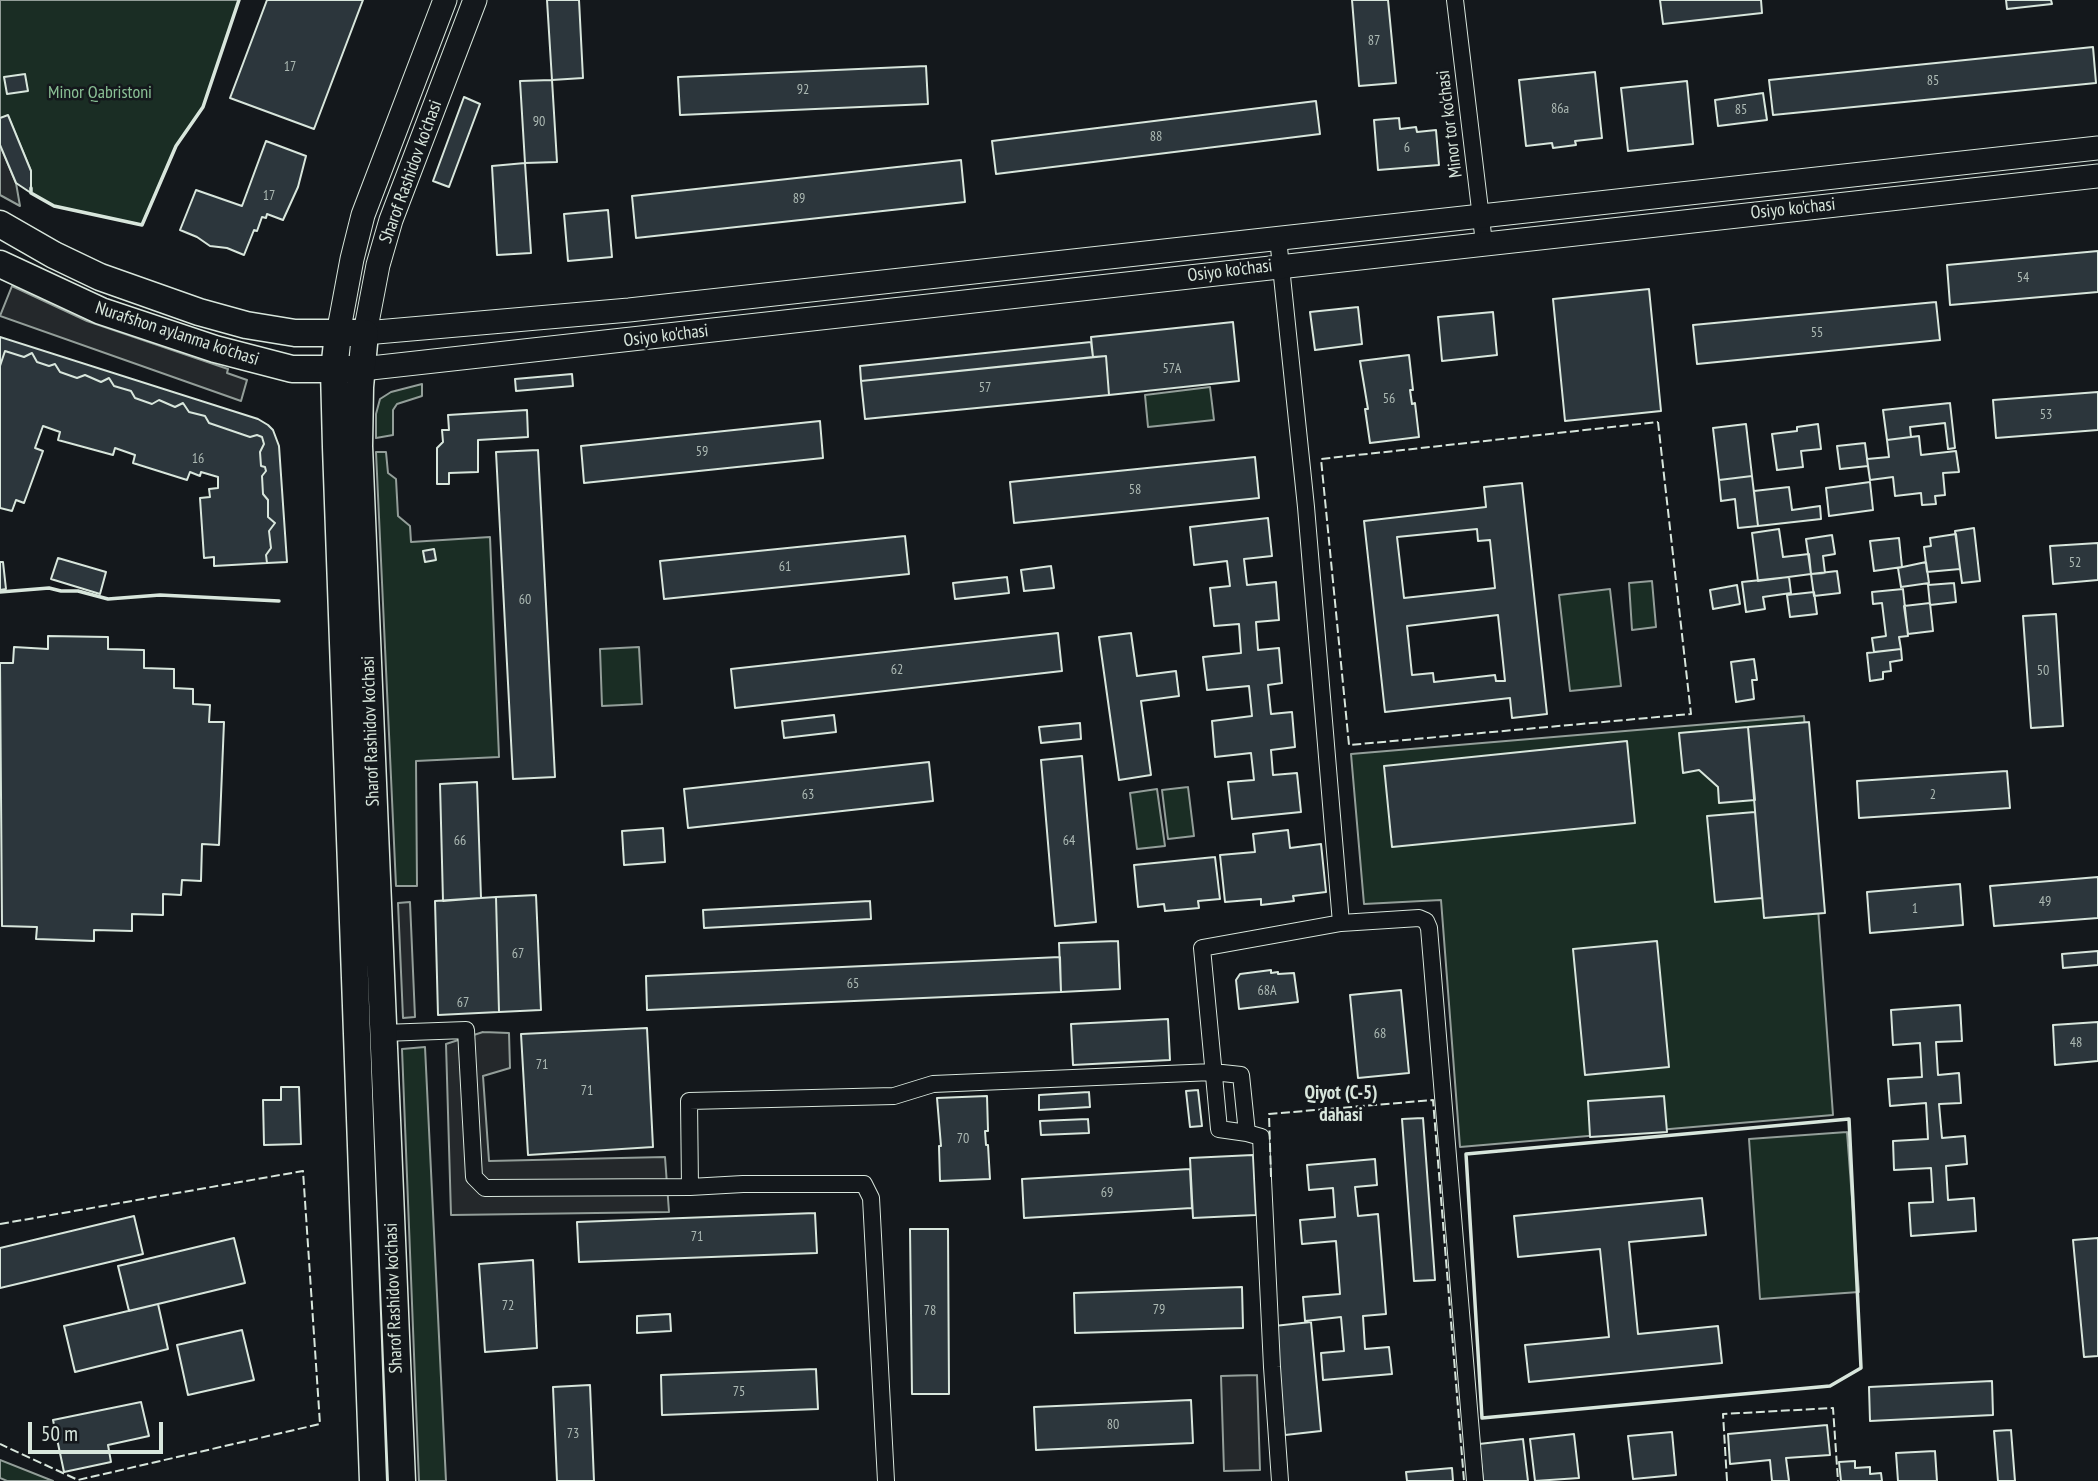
<!DOCTYPE html>
<meta charset="utf-8">
<style>
body{margin:0}
#map{position:relative;width:2098px;height:1481px;overflow:hidden;background:#14181c;font-family:"PT Sans Narrow",sans-serif}
canvas{display:block}
.scale{position:absolute;left:28px;top:1422px;width:135px;height:32px;box-sizing:border-box;border:4px solid #d8e6dc;border-top:0;padding-left:9px;font-size:21px;line-height:24px;white-space:nowrap;color:#d8e6dc;-webkit-text-stroke:5px #14181c;paint-order:stroke}
</style>
<div id="map">
<canvas width="2098" height="1481"></canvas>
<div class="scale">50 m</div>
</div>
<script>
const ctx = document.querySelector('canvas').getContext('2d');
ctx.lineJoin = 'round';
function fill(path, color) { ctx.fillStyle = color; ctx.fill(path, 'evenodd'); }
const shape = rows => new Path2D(rows.map(r => 'M' + r).join(''));
function strokePath(path, color, width, dash) { ctx.strokeStyle = color; ctx.lineWidth = width; ctx.lineCap = dash ? 'butt' : 'round'; ctx.setLineDash(dash || []); ctx.stroke(path); }
function write(font, color, halo, rows, align = 'center') {
  ctx.font = font + ' "PT Sans Narrow",sans-serif'; ctx.lineWidth = 5; ctx.setLineDash([]); ctx.textBaseline = 'middle'; ctx.strokeStyle = halo; ctx.fillStyle = color; for (const [text, x, y, turn = 0] of rows) {
    ctx.save(); ctx.translate(x, y); ctx.rotate((+turn || 0) * Math.PI / 180); ctx.textAlign = isNaN(turn) ? turn : align; if (halo) ctx.strokeText(text, 0, 0); ctx.fillText(text, 0, 0); ctx.restore();
  }
}
const green = shape([
 [0,0,239,0,203,107,176,146,142,225,54,206,31,193,31,171,8,116,0,118,0,0],
 [422,384,422,396,397,404,393,410,393,435,376,438,376,414,380,399,391,392,422,384],
 [1210,387,1214,420,1148,427,1145,395,1210,387],
 [376,452,386,452,388,473,396,479,398,516,410,526,411,542,490,537,499,757,416,761,417,886,396,886,376,452],
 [1652,581,1656,627,1632,630,1629,583,1652,581],
 [1610,589,1621,686,1570,691,1559,595,1610,589],
 [639,647,642,704,602,706,600,649,639,647],
 [1804,716,1833,1115,1460,1147,1441,900,1364,904,1351,754,1804,716],
 [1188,787,1194,836,1168,839,1162,790,1188,787],
 [1157,789,1165,846,1137,849,1130,793,1157,789],
 [425,1047,446,1481,419,1481,402,1049,425,1047],
 [1847,1132,1859,1292,1760,1299,1749,1139,1847,1132],
 [0,1460,53,1481,7,1481,0,1478,0,1460]
]);
fill(green, '#1a2d24');
strokePath(green, '#939e99', 2);
const parking = shape([
 [0,145,16,183,20,206,0,195,0,145],
 [12,286,87,321,228,369,227,373,247,380,241,401,0,316,12,286],
 [410,902,415,1017,403,1018,398,903,410,902],
 [483,1032,509,1033,510,1068,483,1076,489,1161,665,1157,669,1212,451,1215,446,1044,483,1032],
 [1257,1375,1260,1470,1224,1471,1221,1376,1257,1375]
]);
fill(parking, '#24282b');
strokePath(parking, '#939e99', 2);
const building = shape([
 [267,0,363,0,314,129,230,98,267,0],
 [547,0,579,0,583,78,552,80,547,0],
 [1352,0,1388,0,1396,83,1359,86,1352,0],
 [1660,0,1761,0,1762,13,1663,24,1660,0],
 [2006,0,2051,0,2052,4,2007,9,2006,0],
 [2093,47,2096,83,1773,115,1769,80,2093,47],
 [926,66,928,104,680,115,678,77,926,66],
 [1595,72,1602,138,1575,141,1576,145,1553,148,1552,143,1526,146,1519,80,1595,72],
 [25,74,28,91,7,94,4,77,25,74],
 [552,80,557,162,525,163,520,81,552,80],
 [1687,81,1693,144,1628,151,1621,88,1687,81],
 [1763,93,1767,120,1718,126,1715,100,1763,93],
 [464,97,480,104,449,187,433,181,464,97],
 [1316,101,1320,134,996,174,992,141,1316,101],
 [8,115,31,171,31,193,16,183,0,145,0,118,8,115],
 [1399,118,1400,129,1416,127,1417,132,1436,130,1439,165,1378,170,1374,120,1399,118],
 [266,141,306,156,298,187,283,220,267,214,266,218,262,217,257,231,254,230,244,255,227,248,210,246,197,237,180,230,196,190,242,206,266,141],
 [961,160,965,202,636,238,632,196,961,160],
 [525,163,531,253,497,255,492,166,525,163],
 [608,210,612,257,568,261,564,214,608,210],
 [2098,251,2098,292,1950,305,1947,265,2098,251],
 [1649,289,1661,411,1565,421,1553,299,1649,289],
 [1936,302,1940,340,1697,364,1693,325,1936,302],
 [1358,307,1362,344,1315,350,1310,312,1358,307],
 [1493,312,1497,355,1442,361,1438,317,1493,312],
 [1233,322,1239,381,1109,395,1106,356,1093,357,1091,337,1233,322],
 [0,337,258,419,268,425,273,430,279,446,287,562,267,563,266,555,271,548,269,531,275,523,268,517,268,500,263,494,262,476,266,471,265,467,261,466,260,452,264,444,262,437,257,435,250,437,209,423,205,416,189,412,183,403,175,407,159,400,152,404,135,398,131,391,114,386,109,378,101,382,85,375,77,378,60,372,55,364,49,366,37,362,32,353,24,357,5,351,0,366,0,337],
 [1091,342,1093,357,861,381,860,366,1091,342],
 [5,351,24,357,32,353,37,362,49,366,55,364,60,372,77,378,85,375,101,382,109,378,114,386,131,391,135,398,152,404,159,400,175,407,183,403,189,412,205,416,209,423,250,437,257,435,262,437,264,444,260,452,261,466,265,467,266,471,262,476,263,494,268,500,268,517,275,523,269,531,271,548,266,555,267,563,214,566,214,557,204,558,200,498,210,497,209,489,218,488,218,477,201,472,200,476,190,472,187,480,133,463,135,455,115,448,113,455,58,440,60,432,43,426,35,448,43,451,24,503,16,500,12,511,0,508,0,366,5,351],
 [1409,355,1413,390,1410,390,1412,404,1415,403,1419,437,1370,443,1365,409,1368,409,1360,361,1409,355],
 [1106,356,1109,395,865,419,861,381,1106,356],
 [572,374,573,386,516,391,515,379,572,374],
 [2098,392,2098,430,1996,438,1993,400,2098,392],
 [1950,403,1955,448,1948,449,1945,423,1910,427,1911,437,1887,440,1883,410,1950,403],
 [527,410,528,437,478,440,478,472,449,473,449,484,437,484,437,448,443,442,442,430,449,430,448,415,527,410],
 [820,421,823,458,584,483,581,446,820,421],
 [1746,424,1752,476,1719,480,1713,428,1746,424],
 [1818,424,1821,449,1801,451,1803,467,1777,470,1772,434,1797,431,1797,427,1818,424],
 [1919,436,1921,455,1956,451,1959,472,1943,473,1945,495,1935,496,1936,504,1922,505,1921,493,1895,496,1893,477,1870,480,1867,459,1889,457,1887,440,1919,436],
 [1865,443,1868,466,1840,469,1837,446,1865,443],
 [538,450,555,777,513,779,496,452,538,450],
 [1255,457,1259,498,1014,523,1010,482,1255,457],
 [1752,476,1758,526,1738,528,1735,499,1721,501,1719,480,1752,476],
 [1870,482,1873,510,1829,516,1826,488,1870,482],
 [1522,483,1547,714,1512,718,1510,698,1385,712,1364,521,1486,507,1484,487,1522,483],
 [1477,529,1478,541,1490,540,1495,588,1404,598,1397,537,1477,529],
 [1498,615,1505,681,1496,681,1495,675,1434,682,1433,673,1412,675,1407,626,1498,615],
 [1789,487,1792,510,1820,506,1821,519,1758,526,1754,491,1789,487],
 [1268,518,1272,556,1244,559,1247,585,1276,582,1279,620,1256,622,1258,650,1279,648,1282,683,1268,685,1271,714,1292,712,1295,747,1271,750,1273,775,1297,773,1301,812,1232,819,1228,782,1254,780,1251,753,1215,757,1212,721,1252,716,1249,686,1207,690,1203,657,1241,653,1239,624,1214,626,1210,588,1230,586,1227,561,1194,565,1190,527,1268,518],
 [1974,528,1980,581,1962,583,1955,531,1974,528],
 [1779,529,1783,557,1809,554,1811,574,1758,581,1752,533,1779,529],
 [1956,534,1960,569,1927,572,1924,547,1931,546,1930,538,1956,534],
 [1832,535,1835,554,1823,556,1825,573,1811,574,1806,539,1832,535],
 [905,536,909,574,664,599,660,561,905,536],
 [1899,538,1902,567,1874,571,1870,541,1899,538],
 [2098,543,2098,580,2053,584,2050,546,2098,543],
 [434,549,436,560,425,562,423,551,434,549],
 [58,558,106,572,100,594,51,579,58,558],
 [0,562,3,562,6,589,0,590,0,562],
 [1926,562,1929,583,1901,587,1898,568,1926,562],
 [1051,566,1054,588,1024,591,1021,570,1051,566],
 [1837,571,1840,593,1814,596,1811,574,1837,571],
 [1007,577,1009,593,955,599,953,583,1007,577],
 [1789,577,1791,593,1763,597,1765,609,1746,612,1742,582,1789,577],
 [1954,583,1956,602,1930,605,1928,585,1954,583],
 [1737,585,1740,604,1713,609,1710,590,1737,585],
 [1903,589,1908,636,1899,637,1901,649,1874,652,1872,638,1886,636,1882,603,1873,604,1872,592,1903,589],
 [1814,592,1817,614,1790,617,1787,595,1814,592],
 [1930,603,1933,631,1908,634,1904,606,1930,603],
 [2056,614,2063,726,2031,728,2023,616,2056,614],
 [1058,633,1062,671,735,708,731,669,1058,633],
 [1131,633,1137,676,1176,671,1179,696,1141,701,1151,775,1119,780,1099,637,1131,633],
 [48,636,108,637,108,649,144,650,144,668,174,669,174,688,193,689,193,704,210,705,209,722,224,722,219,845,202,844,201,881,182,880,181,895,163,894,163,915,132,914,132,931,94,930,94,941,36,939,37,927,2,926,0,663,13,663,14,647,48,649,48,636],
 [1901,649,1902,660,1890,662,1891,671,1883,672,1883,679,1870,681,1867,653,1901,649],
 [1754,659,1757,680,1752,680,1754,699,1736,702,1731,662,1754,659],
 [834,715,836,732,784,738,782,721,834,715],
 [1809,722,1825,913,1764,918,1748,727,1809,722],
 [1080,723,1081,739,1041,743,1039,727,1080,723],
 [1748,727,1755,800,1719,803,1718,787,1699,770,1683,773,1679,733,1748,727],
 [1627,741,1635,823,1392,847,1384,766,1627,741],
 [1082,756,1096,922,1055,926,1041,760,1082,756],
 [929,762,933,801,688,828,684,789,929,762],
 [2007,771,2010,808,1859,818,1857,781,2007,771],
 [477,782,481,898,443,901,440,784,477,782],
 [1755,812,1762,898,1715,902,1707,816,1755,812],
 [663,828,665,862,624,865,622,831,663,828],
 [1288,830,1290,848,1321,844,1326,892,1293,896,1294,901,1261,905,1261,899,1225,902,1220,855,1255,852,1253,834,1288,830],
 [1215,857,1220,899,1198,901,1199,908,1165,911,1164,904,1138,907,1134,865,1215,857],
 [2098,877,2098,918,1994,926,1990,886,2098,877],
 [1960,884,1963,925,1870,933,1867,892,1960,884],
 [536,895,541,1010,499,1012,496,897,536,895],
 [496,897,499,1012,438,1015,435,901,496,897],
 [870,901,871,919,704,928,703,910,870,901],
 [1118,941,1120,989,1061,992,1059,943,1118,941],
 [1657,941,1669,1067,1585,1075,1573,949,1657,941],
 [2098,951,2098,965,2063,968,2062,954,2098,951],
 [1060,957,1061,992,647,1010,646,976,1060,957],
 [1271,970,1271,973,1278,972,1278,974,1294,973,1298,1002,1239,1009,1236,980,1240,974,1271,970],
 [1401,990,1409,1073,1358,1078,1350,995,1401,990],
 [1960,1005,1962,1041,1936,1042,1938,1075,1959,1073,1961,1103,1939,1104,1942,1138,1965,1136,1967,1164,1946,1166,1948,1200,1974,1198,1976,1231,1911,1236,1909,1203,1933,1202,1931,1168,1894,1170,1893,1141,1928,1139,1926,1103,1890,1106,1888,1079,1922,1077,1920,1043,1893,1045,1891,1010,1960,1005],
 [1168,1019,1170,1060,1073,1065,1071,1024,1168,1019],
 [2098,1022,2098,1061,2055,1065,2053,1025,2098,1022],
 [647,1028,653,1147,528,1155,521,1034,647,1028],
 [281,1087,299,1087,301,1144,264,1145,263,1100,281,1100,281,1087],
 [1198,1090,1202,1126,1190,1127,1186,1091,1198,1090],
 [1089,1092,1090,1107,1039,1110,1039,1095,1089,1092],
 [987,1096,988,1131,985,1131,986,1145,988,1145,990,1179,940,1181,939,1146,941,1146,937,1098,987,1096],
 [1664,1096,1667,1132,1590,1137,1588,1101,1664,1096],
 [1423,1118,1435,1280,1414,1281,1402,1119,1423,1118],
 [1088,1119,1089,1133,1041,1135,1040,1121,1088,1119],
 [1253,1155,1256,1215,1193,1218,1190,1158,1253,1155],
 [1375,1159,1377,1185,1355,1187,1358,1216,1378,1214,1386,1314,1363,1316,1365,1349,1389,1347,1392,1374,1323,1380,1321,1353,1344,1351,1341,1317,1305,1321,1303,1297,1340,1294,1336,1241,1302,1244,1300,1220,1335,1217,1333,1188,1309,1190,1307,1165,1375,1159],
 [1190,1169,1192,1208,1024,1218,1022,1179,1190,1169],
 [1702,1198,1706,1235,1629,1242,1638,1334,1718,1326,1722,1363,1529,1382,1525,1345,1609,1337,1600,1249,1518,1257,1514,1216,1702,1198],
 [815,1213,817,1253,579,1262,577,1222,815,1213],
 [134,1216,143,1254,0,1288,0,1248,134,1216],
 [910,1229,948,1229,949,1394,912,1394,910,1229],
 [234,1238,245,1283,129,1311,118,1266,234,1238],
 [2098,1238,2098,1356,2084,1357,2073,1240,2098,1238],
 [533,1260,537,1348,485,1352,479,1264,533,1260],
 [1242,1287,1243,1328,1075,1333,1074,1293,1242,1287],
 [158,1304,168,1349,75,1372,64,1326,158,1304],
 [670,1314,671,1331,637,1333,637,1316,670,1314],
 [1311,1322,1321,1431,1285,1435,1274,1326,1311,1322],
 [242,1330,254,1380,188,1395,177,1345,242,1330],
 [816,1369,818,1409,662,1415,661,1375,816,1369],
 [1992,1381,1993,1415,1870,1421,1869,1387,1992,1381],
 [590,1385,594,1481,557,1481,553,1387,590,1385],
 [1191,1400,1193,1443,1036,1450,1034,1407,1191,1400],
 [141,1402,149,1436,108,1445,111,1462,64,1472,53,1420,141,1402],
 [1827,1425,1830,1455,1786,1458,1789,1481,1772,1481,1770,1460,1730,1464,1728,1434,1827,1425],
 [2011,1430,2015,1481,1998,1481,1994,1431,2011,1430],
 [1672,1432,1676,1475,1633,1479,1628,1436,1672,1432],
 [1574,1434,1579,1478,1535,1481,1530,1439,1574,1434],
 [1523,1439,1528,1481,1483,1481,1479,1444,1523,1439],
 [1935,1451,1937,1481,1898,1481,1896,1453,1935,1451],
 [1855,1461,1855,1468,1870,1467,1870,1474,1881,1473,1882,1481,1841,1481,1839,1462,1855,1461],
 [1452,1468,1453,1481,1407,1481,1406,1472,1452,1468]
]);
fill(building, '#2c363c');
strokePath(building, '#d8e6dc', 2);
const minor = shape([
 [1455,0,1484,243],
 [1278,238,1306,507,1341,923],
 [383,1033,466,1030,474,1177,485,1188,690,1187,689,1101,894,1096,933,1084,1213,1072,1241,1075,1247,1133],
 [690,1187,743,1184,864,1184,871,1198,886,1481],
 [1280,1481,1272,1367,1261,1137,1247,1133,1219,1129,1202,948,1341,923,1419,918,1426,921,1429,928,1475,1481]
]);
const secondary = shape([
 [475,0,391,220,378,265,365,333,629,310,2098,148],
 [338,334,352,259,363,215,445,0],
 [362,369,2098,176]
]);
const primary = shape([
 [0,224,54,255,100,277,199,312,246,325,295,333,365,333,360,387,359,446,402,1481],
 [0,264,101,311,215,349,292,369,350,369],
 [338,334,334,370,336,447,373,1481]
]);
strokePath(minor, '#d8e6dc', 18);
strokePath(secondary, '#d8e6dc', 25);
strokePath(primary, '#d8e6dc', 29);
strokePath(minor, '#14181c', 16);
strokePath(secondary, '#14181c', 23);
strokePath(primary, '#14181c', 26);
strokePath(shape([
 [1658,422,1691,714,1349,745,1321,459,1658,422],
 [1271,1177,1269,1114,1433,1100,1464,1481],
 [0,1224,303,1171,320,1424,78,1480,0,1444],
 [1727,1481,1723,1414,1833,1408,1838,1481]
]), '#d8e6dc', 2, [9, 3.5]);
strokePath(shape([
 [31,188,31,193,54,206,142,225,176,146,203,107,239,0],
 [0,592,49,588,61,591,78,591,108,599,160,595,279,601],
 [1849,1119,1861,1368,1830,1386,1482,1418,1466,1154,1849,1119]
]), '#d8e6dc', 3.5);
write('14px', '#adbab4', null, [
 ["87",1374,41],
 ["17",290,67],
 ["85",1933,81],
 ["92",803,90],
 ["86a",1560,109],
 ["85",1741,110],
 ["90",539,122],
 ["88",1156,137],
 ["6",1407,148],
 ["17",269,196],
 ["89",799,199],
 ["54",2023,278],
 ["55",1817,333],
 ["57A",1172,369],
 ["57",985,388],
 ["56",1389,399],
 ["53",2046,415],
 ["59",702,452],
 ["16",198,459],
 ["58",1135,490],
 ["52",2075,563],
 ["61",785,567],
 ["60",525,600],
 ["62",897,670],
 ["50",2043,671],
 ["63",808,795],
 ["2",1933,795],
 ["66",460,841],
 ["64",1069,841],
 ["49",2045,902],
 ["1",1915,909],
 ["67",518,954],
 ["65",853,984],
 ["68А",1267,991],
 ["67",463,1003],
 ["68",1380,1034],
 ["48",2076,1043],
 ["71",542,1065],
 ["71",587,1091],
 ["70",963,1139],
 ["69",1107,1193],
 ["71",697,1237],
 ["72",508,1306],
 ["79",1159,1310],
 ["78",930,1311],
 ["75",739,1392],
 ["80",1113,1425],
 ["73",573,1434]
]);
write('18px', '#8ac095', '#14181c', [
 ["Minor Qabristoni",100,93]
]);
write('18px', '#d8e6dc', '#14181c', [
 ["Minor tor ko'chasi",1450,124,-97],
 ["Sharof Rashidov ko'chasi",411,172,-70],
 ["Osiyo ko'chasi",1793,209,-6],
 ["Osiyo ko'chasi",1230,271,-7],
 ["Nurafshon aylanma ko'chasi",177,334,18],
 ["Osiyo ko'chasi",666,336,-7],
 ["Sharof Rashidov ko'chasi",371,731,-92],
 ["Sharof Rashidov ko'chasi",394,1298,-92]
]);
write('bold 19px', '#d8e6dc', '#14181c', [
 ["Qiyot (C-5)",1341,1094],
 ["dahasi",1341,1116]
]);
</script>
